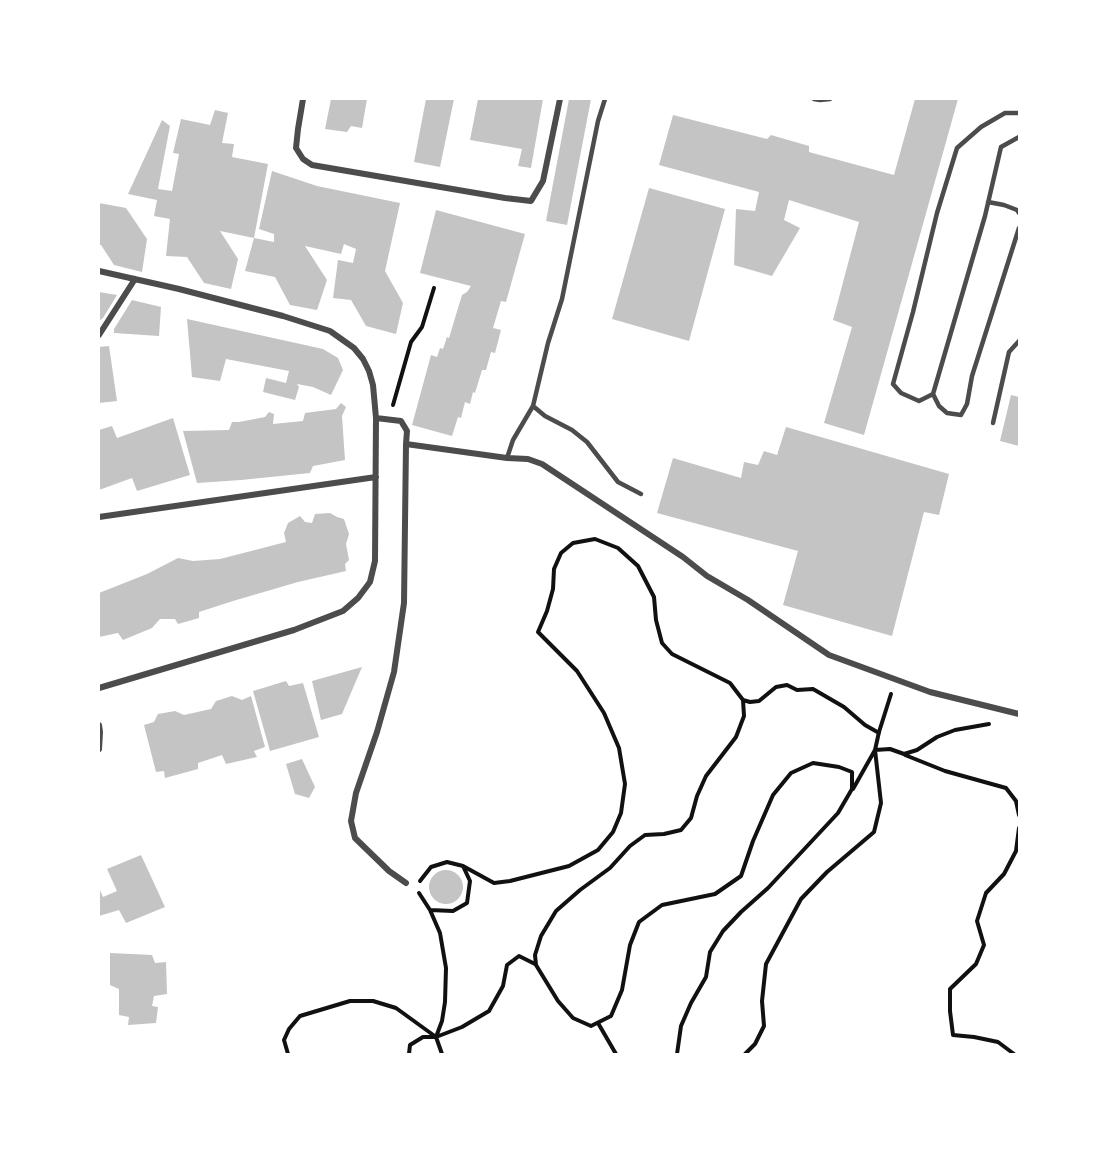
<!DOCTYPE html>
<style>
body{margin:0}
#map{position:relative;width:1118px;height:1153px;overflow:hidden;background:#fff;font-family:"Public Sans",sans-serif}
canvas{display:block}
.frame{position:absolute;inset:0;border:100px solid #fff;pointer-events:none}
</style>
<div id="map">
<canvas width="1118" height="1153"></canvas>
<div class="frame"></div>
</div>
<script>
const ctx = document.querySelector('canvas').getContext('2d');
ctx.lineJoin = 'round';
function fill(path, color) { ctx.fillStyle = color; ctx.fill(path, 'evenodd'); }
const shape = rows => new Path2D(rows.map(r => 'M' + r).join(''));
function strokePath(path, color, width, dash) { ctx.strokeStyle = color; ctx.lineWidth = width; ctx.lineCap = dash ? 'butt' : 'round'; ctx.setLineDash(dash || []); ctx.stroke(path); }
fill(shape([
 [331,99,367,99,362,128,351,126,347,132,325,129],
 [426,99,454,99,440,167,414,162],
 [478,99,543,99,531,168,518,166,522,149,470,140],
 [569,99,591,99,567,225,546,221],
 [915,99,958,99,864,435,824,423,852,327,833,320,859,222,789,200,784,220,800,228,772,276,734,265,736,209,755,211,759,192,659,165,673,115,767,139,771,135,809,146,809,152,894,175],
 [215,110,228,113,222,143,234,144,232,157,268,164,254,238,220,231,238,259,231,289,204,283,187,257,166,256,170,219,154,216,157,200,128,194,162,120,170,126,158,189,172,191,179,154,173,153,181,119,210,125],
 [272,171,317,186,400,203,385,271,403,303,396,334,366,326,351,300,333,298,338,260,353,263,356,249,344,244,341,254,305,246,327,280,317,310,290,305,275,277,245,271,254,238,274,242,274,234,259,229],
 [649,188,725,209,689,341,612,319],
 [99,203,126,208,147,239,142,272,114,265,101,245,99,245],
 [436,210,525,234,506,302,501,301,493,328,501,330,495,353,491,352,486,370,482,370,475,393,473,392,470,404,465,402,461,418,458,417,452,436,412,425,431,355,437,357,440,348,443,349,447,337,449,338,462,295,467,292,471,286,420,273],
 [99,292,117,295,103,318,99,321],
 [132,300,161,307,159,336,114,333,114,329],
 [187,319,323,349,338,358,343,370,331,395,313,387,297,384,299,387,295,400,263,392,266,378,286,383,289,371,226,359,220,381,192,377],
 [109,346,117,401,99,403,99,347],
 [1011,395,1019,397,1019,446,1000,441],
 [341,403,346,407,342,416,345,460,313,466,310,473,241,480,197,483,183,431,229,430,232,422,239,422,265,417,269,412,274,414,273,424,303,421,305,413,336,409],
 [173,418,190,475,137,491,132,478,99,490,99,430,112,426,117,438],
 [786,427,949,474,939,515,924,512,892,636,783,605,798,551,657,513,673,458,741,478,744,462,758,465,764,451,777,455],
 [330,513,337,517,344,519,349,534,346,544,349,560,345,564,346,571,298,582,233,601,199,612,199,618,178,624,175,619,160,619,152,628,123,640,118,633,99,637,99,593,147,574,178,558,193,561,220,559,286,542,284,533,288,523,300,516,305,522,312,523,315,514],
 [362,667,342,714,321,720,312,681],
 [286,681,289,686,303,683,319,737,270,751,253,691],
 [232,696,242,700,251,696,265,747,254,751,257,757,226,764,222,755,198,763,198,769,165,778,164,771,156,772,144,725,154,722,158,714,175,711,184,715,211,709,216,701],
 [302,759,315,787,309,798,295,794,286,764],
 [141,855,165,907,126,923,119,910,99,916,99,888,103,897,117,891,107,869],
 '429 887a17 17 0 1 1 34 0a17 17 0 1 1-34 0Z',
 [110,953,152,955,155,963,166,962,167,994,154,996,152,1006,158,1007,156,1023,128,1025,129,1017,119,1015,119,989,110,985]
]), '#c4c4c4');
strokePath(shape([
 [393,405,411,342,422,327,434,288],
 [743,700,750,702,759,701,776,687,787,685,797,690,813,689,844,707,865,725,879,733],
 [905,755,945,771,1006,788,1016,801,1019,815],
 [853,789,875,750,879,732,891,694],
 [463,866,494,883,510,881,569,866,598,850,613,832,621,813,625,784,619,748,604,713,577,671,538,632,547,611,553,589,554,569,561,553,573,543,595,539,618,548,638,566,654,597,656,620,662,643,672,654,730,683,743,700,744,716,736,737,706,776,697,796,691,818,681,830,664,834,645,835,630,846,610,868,580,890,556,911,541,936,535,955,536,965,558,1001,573,1018,591,1026,611,1016,622,990,630,945,639,922,662,905,715,894,741,876,753,841,773,795,791,773,813,763,839,767,852,772,852,789,838,813,768,888,741,912,723,931,710,952,706,977,691,1003,681,1026,677,1054],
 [420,881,431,867,447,862,463,866,470,881,467,903,453,911,430,910],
 [419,893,430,910,440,933,446,968,445,1002,442,1021,436,1037],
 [598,1023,616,1054],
 [288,1054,284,1040,289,1029,300,1016,350,1001,373,1001,396,1008,436,1037,442,1054],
 [409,1054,410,1045,423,1037,436,1037,462,1027,489,1011,503,986,507,965,519,956,535,964],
 [745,1054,755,1044,764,1026,762,1001,766,964,801,899,827,872,874,832,881,803,875,750,890,749,904,754,917,750,937,737,955,730,989,724],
 [1014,1054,998,1042,974,1037,953,1035,950,1011,950,989,976,964,984,945,977,921,986,893,1004,874,1016,851,1019,828]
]), '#111', 4);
strokePath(shape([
 [605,99,598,121,562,299,548,343,533,406,545,416,572,430,587,442,618,482,641,494],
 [814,99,820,100,830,99],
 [1019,137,1001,147,985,216,933,394,939,406,947,413,961,415,967,404,972,376,1019,228],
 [988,202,1004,205,1017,210,1019,213],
 [933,394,919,401,901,393,893,384,913,312,937,213,957,148,981,127,1005,113,1019,113],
 [993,423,1009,352,1019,341],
 [507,458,513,440,533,406]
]), '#4c4c4c', 4.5);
strokePath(shape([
 [303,99,298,129,296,148,303,159,312,165,505,198,531,201,543,181,560,99],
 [99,271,179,289,283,316,330,331,354,348,363,359,369,371,373,385,376,418,375,561,370,582,358,598,343,611,294,630,99,688],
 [99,335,135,279],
 [376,418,401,421,407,431,406,444,507,458,528,459,542,464,683,557,707,576,748,600,829,655,930,692,1019,714],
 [406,444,404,603,394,672,377,732,356,793,351,821,355,838,389,871,406,883],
 [99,517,376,477],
 [99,725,100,732,99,749]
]), '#4c4c4c', 6);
</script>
